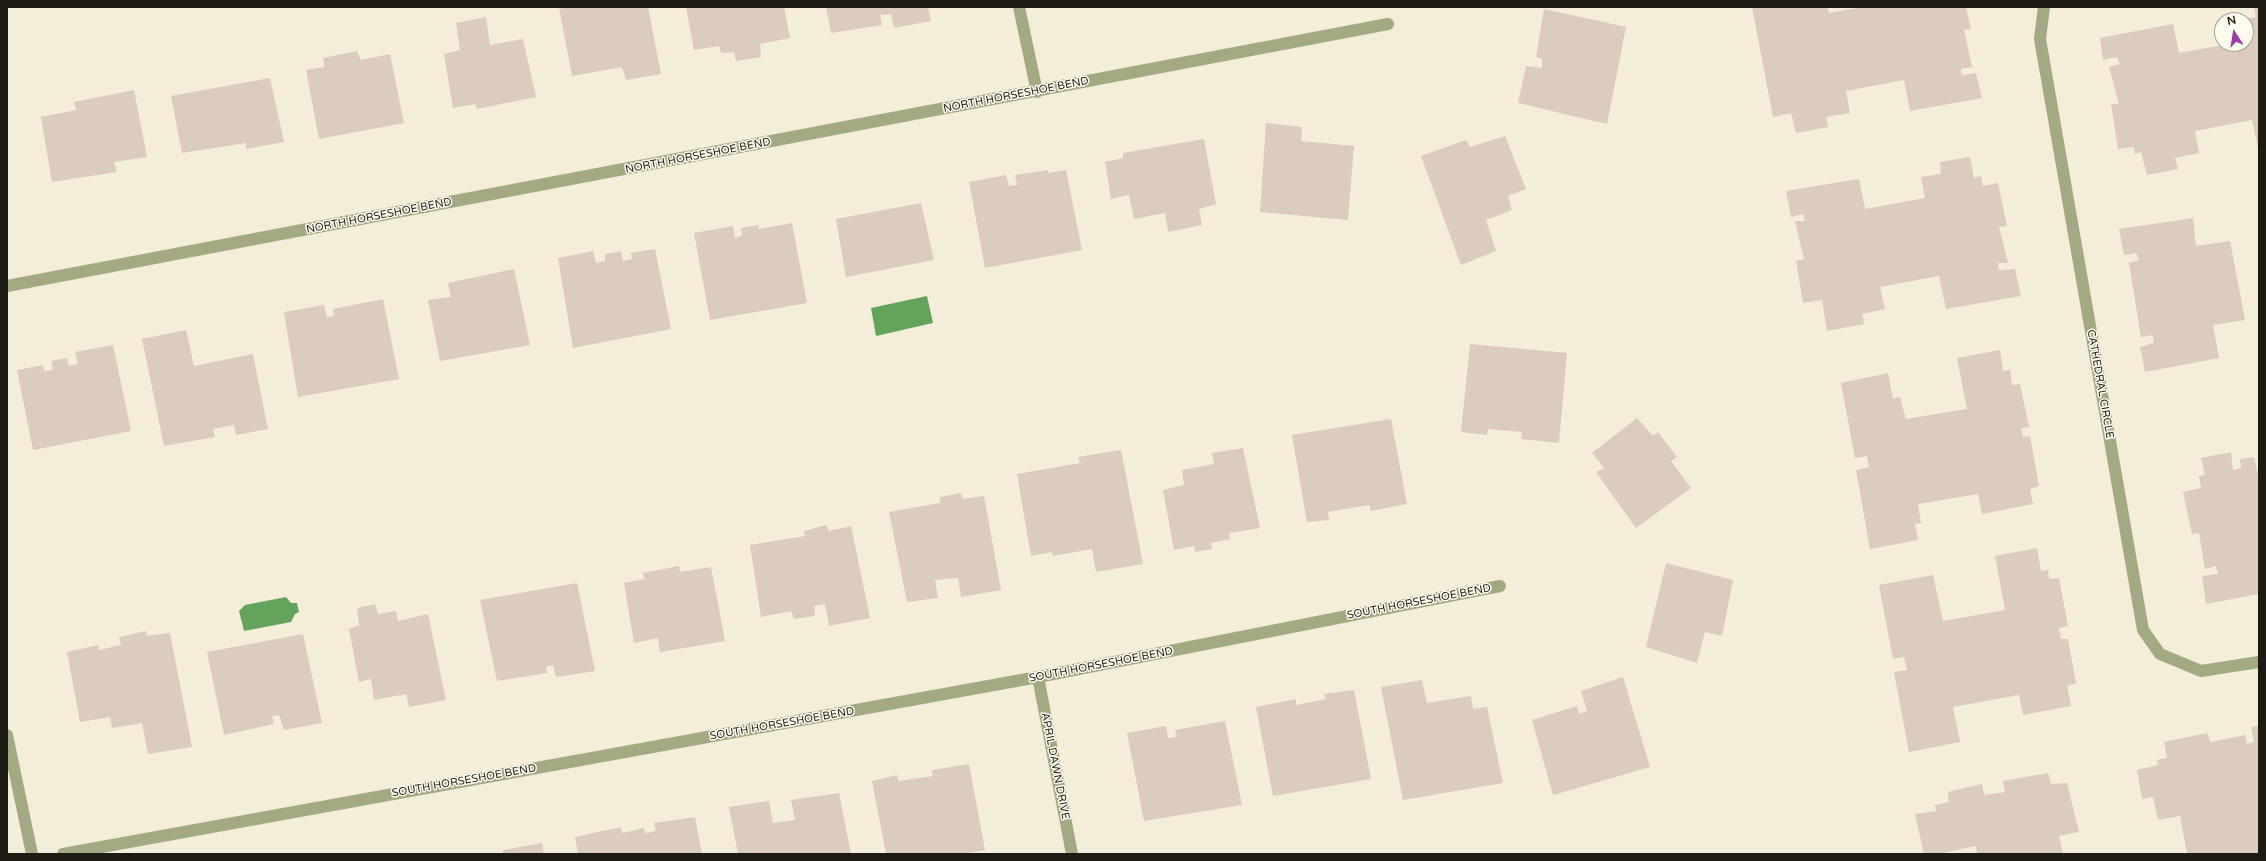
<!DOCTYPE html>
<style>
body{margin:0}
#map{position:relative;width:2266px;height:861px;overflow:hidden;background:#f4edda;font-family:"Varela Round",sans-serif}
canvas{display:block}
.frame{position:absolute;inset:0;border:8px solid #1d1a14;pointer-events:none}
.north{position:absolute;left:2214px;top:12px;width:40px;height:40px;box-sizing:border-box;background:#fffbef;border:1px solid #a5a197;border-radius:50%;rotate:348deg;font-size:11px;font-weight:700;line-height:16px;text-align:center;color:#1d1a14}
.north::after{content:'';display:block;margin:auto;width:14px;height:18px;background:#9b3ca4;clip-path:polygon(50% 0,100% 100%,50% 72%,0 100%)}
</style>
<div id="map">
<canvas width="2266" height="861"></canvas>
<div class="frame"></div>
<div class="north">N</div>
</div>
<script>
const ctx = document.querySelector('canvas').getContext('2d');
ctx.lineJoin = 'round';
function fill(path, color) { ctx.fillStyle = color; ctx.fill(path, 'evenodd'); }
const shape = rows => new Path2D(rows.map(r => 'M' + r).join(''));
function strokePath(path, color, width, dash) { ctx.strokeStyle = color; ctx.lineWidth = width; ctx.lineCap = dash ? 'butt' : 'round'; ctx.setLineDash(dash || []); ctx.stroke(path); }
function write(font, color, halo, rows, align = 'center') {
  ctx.font = font + ' "Varela Round",sans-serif'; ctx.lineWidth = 3; ctx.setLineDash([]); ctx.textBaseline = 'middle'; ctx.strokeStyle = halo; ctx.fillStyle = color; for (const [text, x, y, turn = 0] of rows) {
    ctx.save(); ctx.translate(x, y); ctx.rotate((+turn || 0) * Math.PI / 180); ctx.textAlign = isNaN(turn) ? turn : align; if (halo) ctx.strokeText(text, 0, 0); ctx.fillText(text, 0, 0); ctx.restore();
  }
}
fill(shape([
 [927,296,933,323,876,336,871,308],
 [286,597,291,603,297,603,299,612,295,614,291,622,244,631,239,611,245,605]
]), '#64a35c');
fill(shape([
 [559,7,648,7,661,74,626,80,622,67,572,76],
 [686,7,784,7,790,38,760,44,761,57,736,61,734,52,721,53,719,46,694,50],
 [826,7,928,7,931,21,894,28,891,14,880,15,882,25,831,33],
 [1752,7,1828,7,1829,13,1862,7,1966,7,1971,29,1964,30,1972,67,1961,69,1962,75,1976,73,1982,98,1910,111,1904,80,1846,91,1850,113,1826,117,1828,127,1796,133,1791,113,1773,117],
 [2254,7,2259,7,2259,152,2252,120,2195,131,2199,153,2175,158,2178,169,2147,175,2141,152,2135,154,2134,147,2118,149,2111,104,2119,104,2109,67,2120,64,2117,57,2103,60,2100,38,2173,24,2179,53,2229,44,2246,44,2246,19,2256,17],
 [1544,9,1626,27,1607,124,1518,103,1526,66,1542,68,1542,59,1536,57],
 [486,17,490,45,523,39,536,97,477,109,475,104,453,108,444,54,460,50,456,23],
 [357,51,361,60,390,54,404,123,319,139,306,70,324,67,323,58],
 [270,78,284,142,246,149,246,143,182,153,171,96],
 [134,90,147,157,114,162,117,172,52,182,41,117,76,110,74,102],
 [1266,123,1302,127,1301,141,1354,146,1348,220,1260,212],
 [1505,136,1526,189,1508,196,1512,210,1486,220,1496,251,1461,265,1421,156,1466,140,1470,147],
 [1204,139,1216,204,1199,209,1202,225,1168,232,1165,213,1134,219,1129,195,1111,199,1105,162,1123,158,1123,153],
 [1970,157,1974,178,1981,176,1983,186,1998,183,2007,226,1999,227,2008,263,1998,263,1999,270,2015,269,2021,296,1946,309,1939,276,1880,287,1885,309,1862,314,1864,324,1827,331,1822,300,1803,303,1796,261,1804,259,1795,221,1805,221,1803,214,1791,217,1786,191,1859,179,1865,209,1925,198,1921,177,1941,174,1940,162],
 [1048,170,1048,173,1066,170,1082,250,985,268,969,182,1006,175,1009,186,1017,185,1015,175],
 [921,203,934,260,846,277,836,219],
 [2193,218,2196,246,2230,241,2245,320,2213,325,2219,358,2145,372,2140,347,2154,343,2153,335,2141,337,2129,263,2139,260,2136,253,2124,255,2119,229],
 [792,223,807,303,710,320,694,233,733,226,735,238,742,236,741,228,758,225,759,229],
 [655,249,671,329,573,348,558,258,593,251,596,263,605,261,605,254,621,251,623,261,632,259,631,253],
 [514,269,530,345,440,361,428,300,451,297,448,283],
 [383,299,399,379,298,397,284,312,324,305,327,317,334,316,333,309],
 [186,330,194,366,253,354,268,429,236,435,234,425,213,429,215,437,164,446,142,339],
 [1470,344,1567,353,1559,443,1521,439,1522,432,1488,429,1487,435,1461,432],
 [113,345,131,431,33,450,17,370,43,365,44,371,53,370,51,361,67,358,69,366,78,364,75,352],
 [2000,350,2003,371,2010,370,2012,385,2020,384,2029,427,2021,428,2023,437,2030,436,2039,486,2030,489,2033,504,1982,514,1978,494,1918,504,1921,523,1915,524,1918,540,1870,549,1856,470,1869,467,1867,456,1855,458,1841,383,1888,373,1893,399,1900,397,1906,419,1967,409,1957,358],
 [1637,418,1653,436,1658,432,1677,457,1671,461,1691,488,1636,528,1596,472,1604,468,1592,453],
 [1391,419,1407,504,1371,511,1369,505,1328,512,1329,520,1307,522,1292,435],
 [1243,448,1260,528,1229,533,1230,539,1211,543,1212,549,1195,552,1194,546,1174,550,1163,490,1184,485,1182,470,1214,464,1212,453],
 [1121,450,1143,564,1096,572,1092,549,1053,556,1052,552,1031,556,1017,474,1080,463,1078,457],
 [2231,452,2233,470,2241,468,2240,459,2254,457,2259,479,2259,594,2206,604,2202,576,2218,574,2216,566,2205,569,2199,533,2192,534,2183,492,2201,488,2199,476,2205,475,2201,458],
 [961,493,963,499,984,496,1001,590,961,597,958,578,935,580,938,598,907,602,889,512,940,503,940,497],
 [826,525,829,531,851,526,870,618,829,626,825,604,814,606,815,616,794,619,791,611,761,617,750,545,805,536,804,531],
 [2037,548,2041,571,2048,570,2049,579,2059,578,2068,626,2059,628,2061,639,2068,639,2076,683,2067,686,2071,706,2023,715,2019,695,1953,707,1960,742,1909,752,1894,672,1907,670,1904,657,1893,659,1879,585,1933,575,1943,621,2005,610,1995,556],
 [1666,563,1733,580,1722,636,1705,632,1697,663,1646,647],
 [679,566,680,572,711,567,725,641,660,652,658,638,634,643,624,583,644,579,643,573],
 [577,583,595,671,556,677,553,665,546,667,547,673,497,681,480,600],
 [375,604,378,614,396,611,398,621,428,614,446,700,409,707,406,694,374,700,371,679,359,682,349,629,359,625,357,608],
 [146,631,147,636,170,633,192,747,148,754,142,723,112,728,110,717,80,722,67,652,98,645,99,650,121,645,119,637],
 [303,634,322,723,284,730,279,715,272,716,274,724,224,735,207,652],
 [1623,677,1650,767,1553,795,1532,720,1577,706,1579,714,1587,711,1581,691],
 [1422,680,1427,703,1471,696,1473,709,1487,707,1503,783,1403,800,1381,687],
 [1354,690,1371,779,1273,796,1256,707,1296,699,1296,705,1326,699,1324,694],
 [1225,721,1242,805,1144,821,1127,733,1166,726,1168,738,1177,737,1175,730],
 [2259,726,2259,854,2187,854,2180,816,2158,820,2153,797,2142,799,2137,770,2158,765,2157,760,2167,758,2164,742,2207,733,2211,742,2245,735,2247,744,2254,742,2251,727],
 [969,764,985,850,962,854,886,854,872,781,897,775,898,781,933,776,932,770],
 [2048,773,2051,784,2067,783,2079,832,2059,836,2063,854,1977,854,1976,846,1938,854,1924,854,1915,814,1936,811,1935,805,1949,802,1948,792,1982,784,1984,795,2005,792,2003,781],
 [839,793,851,854,738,854,729,807,769,801,773,823,795,820,791,800],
 [695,817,702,854,578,854,575,837,621,827,622,833,644,828,645,833,656,831,654,823],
 [542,843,544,854,503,854,503,850]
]), '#dbccbe');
strokePath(shape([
 [1019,7,1037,92],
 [2044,7,2040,39,2143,630,2160,654,2201,671,2259,662],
 [7,286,1388,24],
 [1038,677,1072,854],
 [7,735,32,854],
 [63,854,1038,677,1500,586]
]), '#a3aa83', 12);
write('11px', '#1d1a14', '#fffbef', [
 ["NORTH HORSESHOE BEND",1016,95,-11],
 ["NORTH HORSESHOE BEND",698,156,-11],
 ["NORTH HORSESHOE BEND",379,216,-11],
 ["CATHEDRAL CIRCLE",2100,384,80],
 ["SOUTH HORSESHOE BEND",1419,602,-11],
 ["SOUTH HORSESHOE BEND",1101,665,-11],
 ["SOUTH HORSESHOE BEND",782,724,-10],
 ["APRIL DAWN DRIVE",1055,766,79],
 ["SOUTH HORSESHOE BEND",464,781,-10]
]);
</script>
